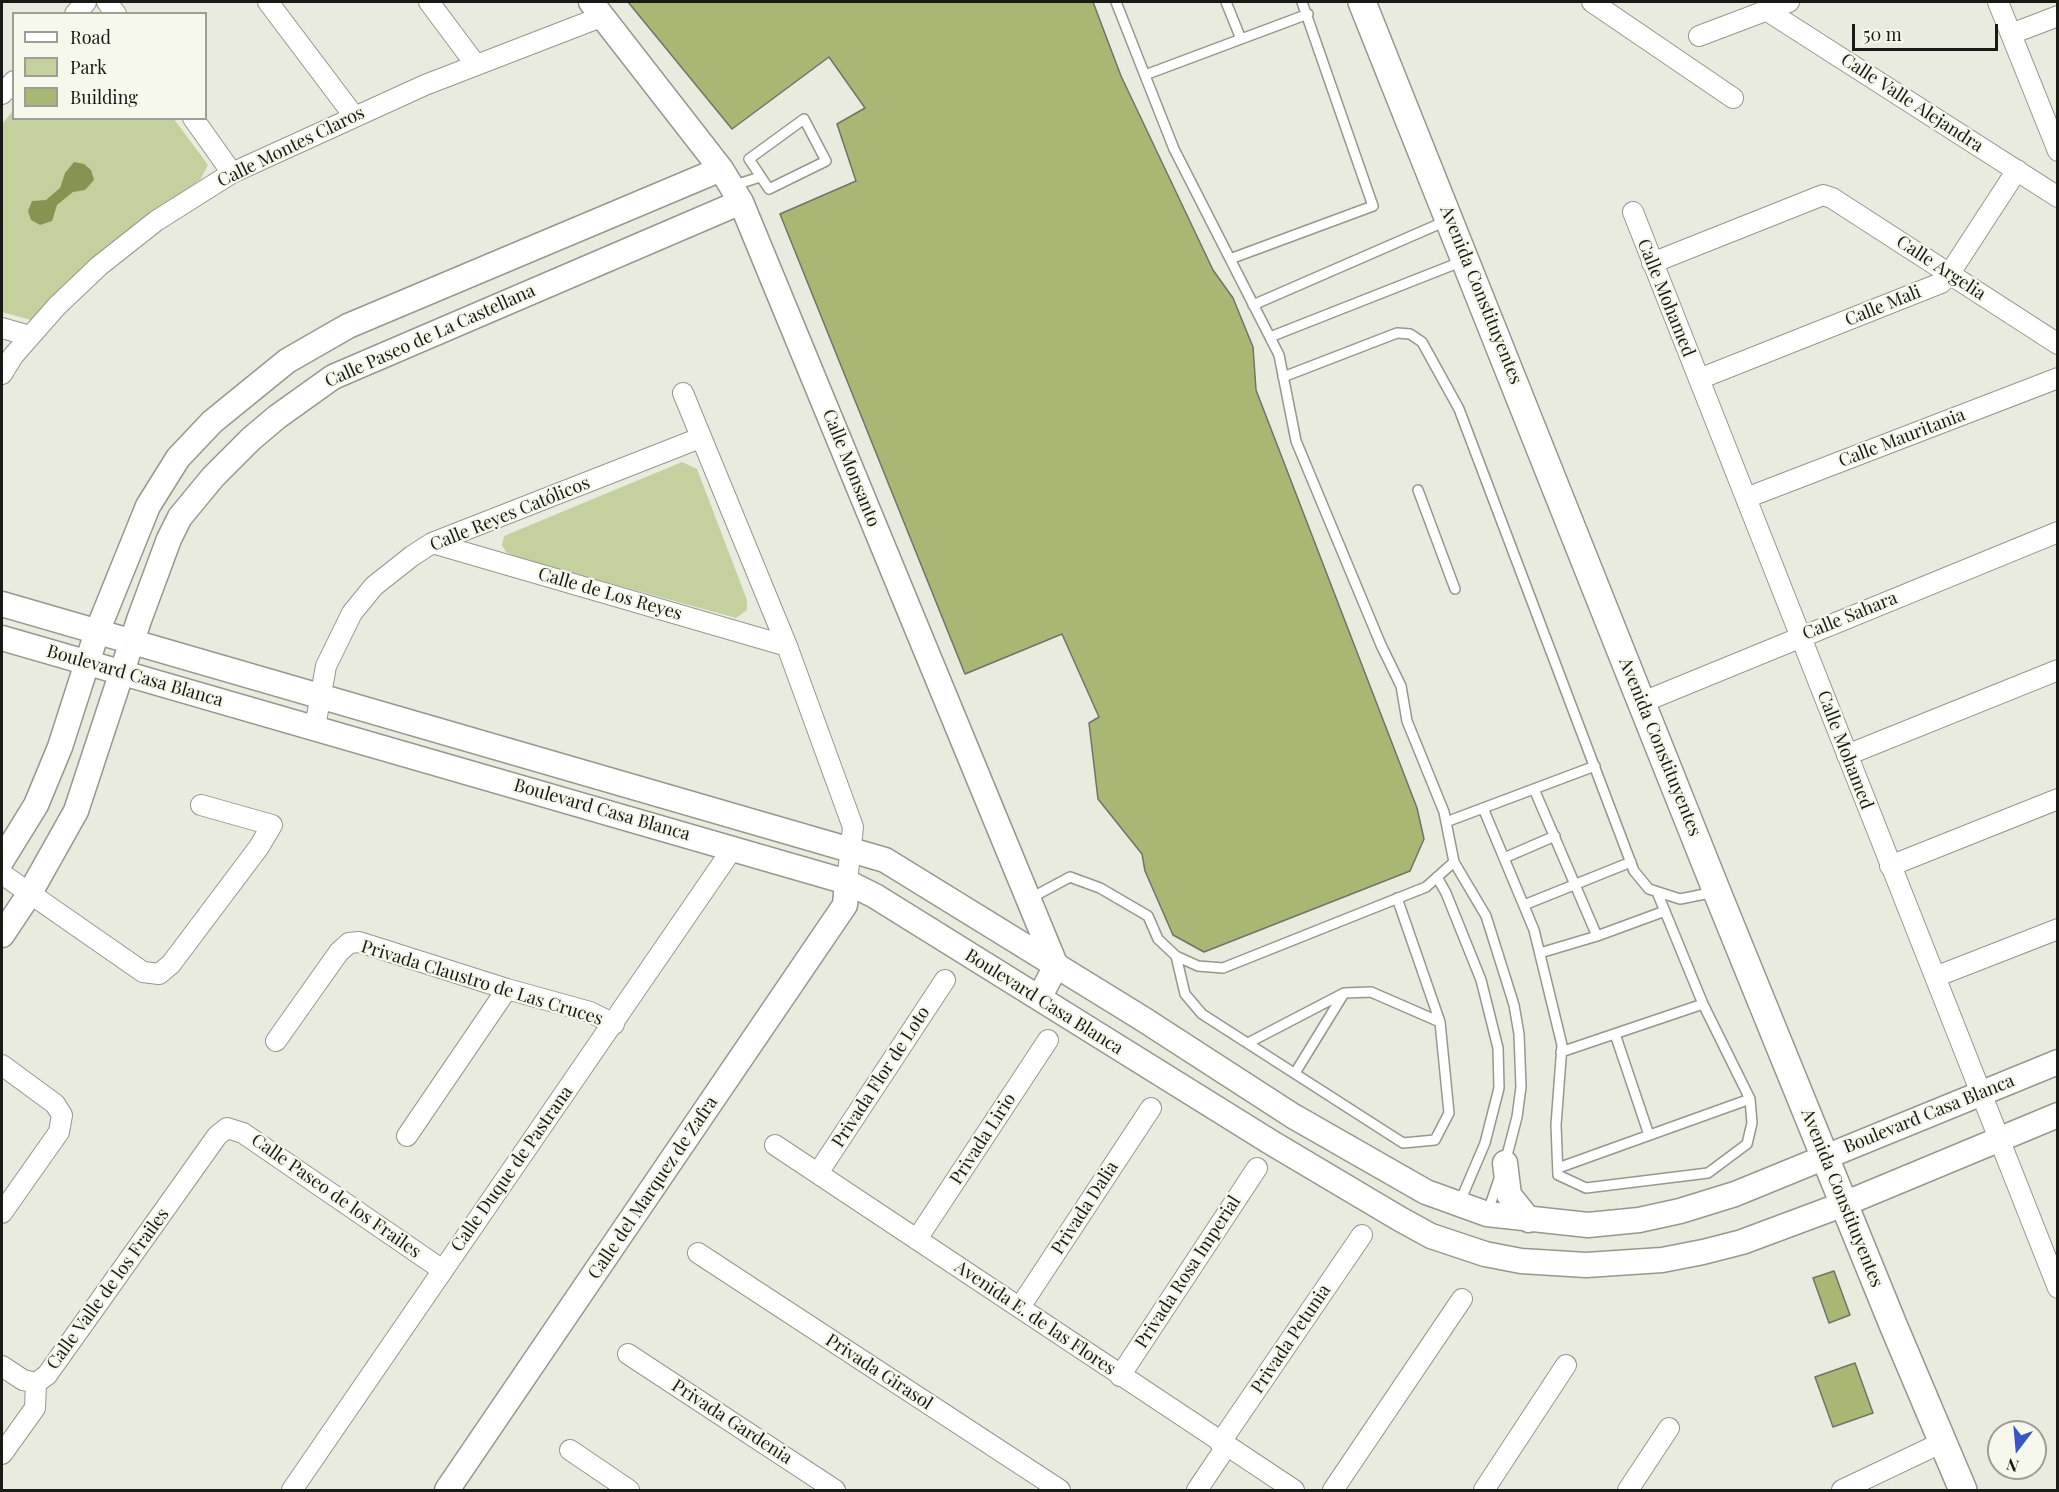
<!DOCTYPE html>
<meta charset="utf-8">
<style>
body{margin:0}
#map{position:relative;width:2059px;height:1492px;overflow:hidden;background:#e8ebde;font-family:"Playfair Display",serif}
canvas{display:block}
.frame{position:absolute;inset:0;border:3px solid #181a15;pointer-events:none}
.legend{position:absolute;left:12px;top:12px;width:195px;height:108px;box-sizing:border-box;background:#f5f8eb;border:2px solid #9d9f95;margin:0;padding:8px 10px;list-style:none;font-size:18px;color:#181a15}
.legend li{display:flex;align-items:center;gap:12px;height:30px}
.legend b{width:30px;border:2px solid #9d9f95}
.north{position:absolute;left:1987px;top:1420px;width:60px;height:60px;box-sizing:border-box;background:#f5f8eb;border:2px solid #9d9f95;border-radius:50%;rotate:196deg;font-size:16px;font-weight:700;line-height:24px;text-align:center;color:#181a15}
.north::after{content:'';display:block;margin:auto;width:21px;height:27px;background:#3a53c5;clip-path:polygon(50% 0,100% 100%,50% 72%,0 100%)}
.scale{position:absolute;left:1852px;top:24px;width:146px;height:27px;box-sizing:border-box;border:3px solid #181a15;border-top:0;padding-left:8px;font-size:18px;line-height:21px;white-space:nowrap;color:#181a15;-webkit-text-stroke:4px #f5f8eb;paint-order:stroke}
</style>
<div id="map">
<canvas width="2059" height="1492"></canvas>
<div class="frame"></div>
<ul class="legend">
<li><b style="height:8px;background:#fff"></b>Road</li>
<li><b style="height:16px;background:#c4d19e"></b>Park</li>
<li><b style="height:16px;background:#a8b874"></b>Building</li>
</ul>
<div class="north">N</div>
<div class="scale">50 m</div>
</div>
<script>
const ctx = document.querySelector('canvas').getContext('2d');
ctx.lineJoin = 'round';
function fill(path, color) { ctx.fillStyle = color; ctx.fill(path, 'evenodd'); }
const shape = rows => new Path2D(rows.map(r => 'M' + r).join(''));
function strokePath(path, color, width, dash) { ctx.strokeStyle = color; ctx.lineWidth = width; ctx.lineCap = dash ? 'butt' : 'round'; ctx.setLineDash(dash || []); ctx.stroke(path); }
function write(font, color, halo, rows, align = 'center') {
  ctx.font = font + ' "Playfair Display",serif'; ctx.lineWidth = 4.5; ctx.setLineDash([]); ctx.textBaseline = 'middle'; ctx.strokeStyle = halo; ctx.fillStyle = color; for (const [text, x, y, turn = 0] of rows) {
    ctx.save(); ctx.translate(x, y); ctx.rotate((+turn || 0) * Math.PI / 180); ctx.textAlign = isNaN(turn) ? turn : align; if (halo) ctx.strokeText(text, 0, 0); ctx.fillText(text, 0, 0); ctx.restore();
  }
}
fill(shape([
 [13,111,14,118,174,119,208,165,200,180,133,229,35,321,2,312,2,124],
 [682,462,697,469,747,600,747,610,736,618,519,558,506,552,502,545,504,536]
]), '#c4d19e');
fill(shape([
 [74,162,84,164,91,170,94,180,85,190,73,192,57,205,52,221,40,225,31,220,28,211,32,201,46,200,60,188,65,173]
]), '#869452');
const building = shape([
 [628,2,1093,2,1121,76,1213,270,1233,298,1253,347,1256,390,1417,808,1424,839,1410,871,1204,952,1173,935,1145,871,1142,854,1098,799,1089,723,1099,717,1062,634,965,674,780,214,856,181,837,124,865,108,829,57,732,129,628,2],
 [1834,1271,1850,1315,1829,1323,1813,1278,1834,1271],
 [1855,1363,1873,1413,1833,1427,1815,1377,1855,1363]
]);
fill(building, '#a8b874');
strokePath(building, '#707367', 1.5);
const service = shape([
 [1226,2,1241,39],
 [1145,75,1308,14],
 [804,119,826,161,769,189,749,159,804,119],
 [732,186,760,177],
 [1230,259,1373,206,1302,2],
 [1253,305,1446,221],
 [1270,337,1463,261],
 [1283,377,1397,333,1410,334,1422,342,1459,409,1634,871,1649,889,1680,899,1715,892],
 [1418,490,1455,589],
 [1534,789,1597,936,1665,911],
 [1483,808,1534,930,1562,1045,1556,1125,1558,1175,1586,1188,1708,1173,1747,1144,1752,1123,1750,1099,1703,1004,1657,892],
 [1446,822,1595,766],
 [1504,858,1555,836],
 [1454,862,1486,916,1514,1005,1519,1034,1521,1087,1517,1117,1505,1163],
 [1437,877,1446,893,1481,980,1498,1048,1499,1088,1485,1143,1459,1204],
 [1029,899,1070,877,1100,888,1148,916,1158,939,1176,956,1198,966,1223,968,1426,887,1454,862,1444,812,1407,721,1401,686,1381,645,1296,441,1279,355,1174,149,1116,2],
 [1524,905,1631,862],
 [1540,953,1597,936],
 [1176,956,1185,994,1202,1014,1403,1143,1435,1140,1449,1113,1440,1022,1397,898],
 [1615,1034,1649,1135],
 [1248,1043,1344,993,1371,992,1440,1022],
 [1561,1052,1703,1004],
 [1295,1073,1343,995],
 [1558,1168,1750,1099],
 [1487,1214,1500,1176]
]);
const minor = shape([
 [107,2,116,14],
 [268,2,354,116],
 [429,2,476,65],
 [1592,2,1733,98],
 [1998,2,2058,151],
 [1766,10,2058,197],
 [75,14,86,2],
 [2011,34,2058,16],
 [1699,36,1789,2],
 [2,94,14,81],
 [193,118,232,173],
 [1633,212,2058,1288],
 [1652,263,1823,195,1832,198,2058,344],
 [2,328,30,336],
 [2,374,13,356,57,306,99,266,156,221,232,173,425,85,601,17],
 [1699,379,1941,283,1950,273,2017,170],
 [683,393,787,646,853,827,847,882],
 [1746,498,2058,378],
 [432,543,787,646],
 [1643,702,2058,532],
 [315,727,326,666,352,613,374,586,412,556,432,543,700,438],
 [1847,755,2058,670],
 [1890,866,2058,799],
 [2,874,143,972,159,974,171,964,259,847,272,825,201,805],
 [1935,977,2058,929],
 [276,1041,339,952,349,943,359,942,507,989,590,1012,614,1024],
 [2,1065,55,1104,62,1115,59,1132,2,1213],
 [407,1136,507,989],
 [775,1145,1294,1490],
 [818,1173,945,980],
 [917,1239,1048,1040],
 [698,1253,1060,1490],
 [1020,1307,1151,1108],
 [628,1354,835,1490],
 [2,1366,23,1380,36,1383],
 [1120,1376,1257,1168],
 [1220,1443,1362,1235],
 [570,1450,629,1490],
 [2,1454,35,1408,36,1383,47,1375,217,1136,227,1128,243,1133,441,1269],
 [292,1490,733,848],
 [1197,1490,1226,1447],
 [1333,1490,1462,1299],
 [1484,1490,1566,1365],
 [1628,1490,1669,1428],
 [1842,1490,1943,1442]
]);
const tertiary = shape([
 [591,2,721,169,741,202,1056,966,1039,998],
 [2,604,885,860,1143,1019,1293,1116,1426,1192,1487,1214,1588,1225,1639,1220,1680,1211,1735,1194,2058,1062],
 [2,638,847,882,875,896,1272,1143,1400,1219,1431,1236,1485,1254,1521,1261,1586,1265,1662,1260,1703,1252,1742,1242,1844,1204,2058,1115],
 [2,860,36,805,60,747,97,632,148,506,178,458,212,422,287,361,348,326,721,169],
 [2,935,30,893,76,811,139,620,169,539,180,517,213,477,251,439,277,417,333,377,741,202],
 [1505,1163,1509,1195,1529,1220],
 [447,1490,845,905,847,882]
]);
const secondary = shape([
 [1362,2,1717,892,1894,1327,1963,1490]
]);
strokePath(service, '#95988c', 12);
strokePath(minor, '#95988c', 22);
strokePath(tertiary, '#95988c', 27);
strokePath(secondary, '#95988c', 30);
strokePath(service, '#fff', 9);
strokePath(minor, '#fff', 20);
strokePath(tertiary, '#fff', 24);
strokePath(secondary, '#fff', 27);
write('18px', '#181a15', '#f5f8eb', [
 ["Calle Valle Alejandra",1912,103,33],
 ["Calle Montes Claros",291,147,-26],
 ["Calle Argelia",1941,268,33],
 ["Avenida Constituyentes",1481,295,68],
 ["Calle Mohamed",1666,298,68],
 ["Calle Mali",1883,306,-22],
 ["Calle Paseo de La Castellana",430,336,-24],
 ["Calle Mauritania",1902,438,-21],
 ["Calle Monsanto",851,468,68],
 ["Calle Reyes Católicos",510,514,-22],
 ["Calle de Los Reyes",610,594,16],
 ["Calle Sahara",1850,616,-22],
 ["Boulevard Casa Blanca",135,676,16],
 ["Avenida Constituyentes",1660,747,68],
 ["Calle Mohamed",1845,750,69],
 ["Boulevard Casa Blanca",602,810,16],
 ["Privada Claustro de Las Cruces",482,983,17],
 ["Boulevard Casa Blanca",1044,1002,32],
 ["Privada Flor de Loto",881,1077,-57],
 ["Boulevard Casa Blanca",1929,1114,-22],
 ["Privada Lirio",983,1139,-57],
 ["Calle Duque de Pastrana",512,1169,-55],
 ["Calle del Marquez de Zafra",653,1188,-56],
 ["Calle Paseo de los Frailes",336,1196,35],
 ["Avenida Constituyentes",1842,1198,68],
 ["Privada Dalia",1085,1208,-57],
 ["Privada Rosa Imperial",1188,1272,-57],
 ["Calle Valle de los Frailes",108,1289,-54],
 ["Avenida E. de las Flores",1035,1318,34],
 ["Privada Petunia",1291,1339,-56],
 ["Privada Girasol",879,1372,33],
 ["Privada Gardenia",732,1422,33]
]);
</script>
